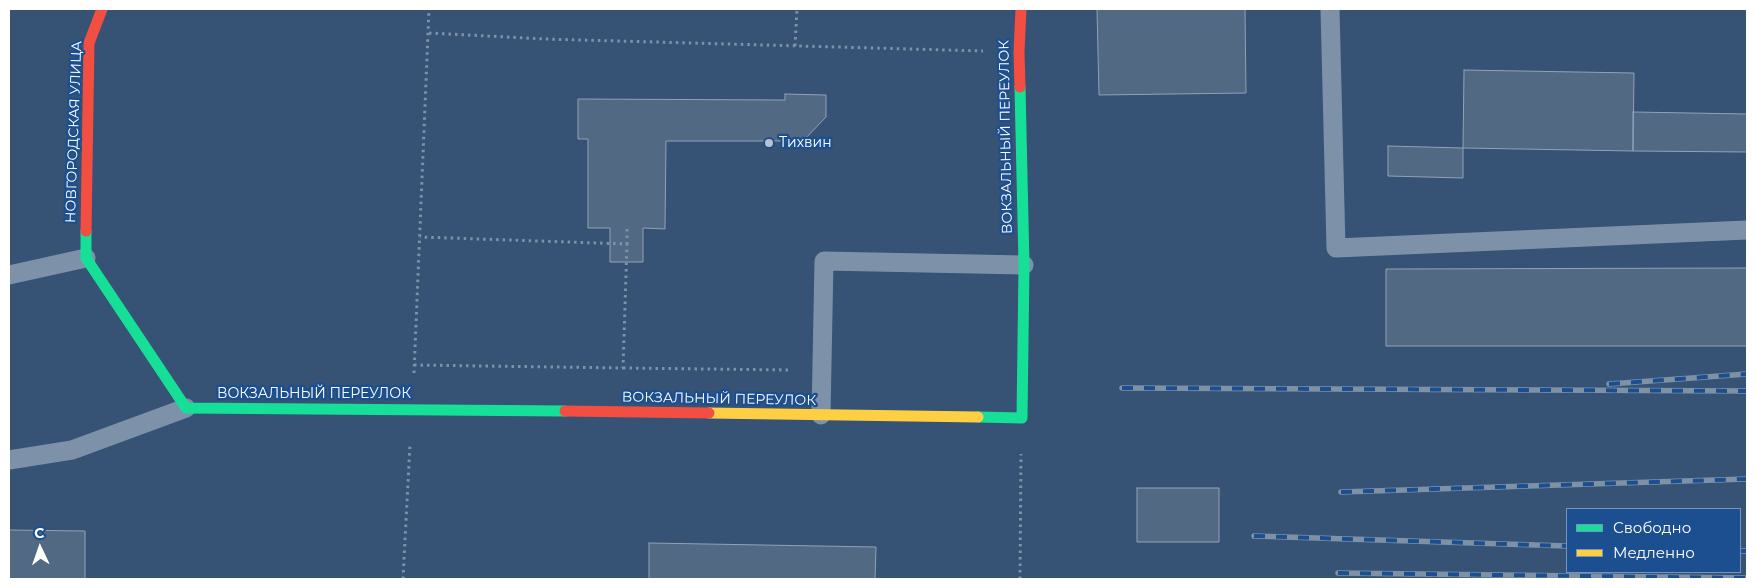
<!DOCTYPE html>
<meta charset="utf-8">
<style>
body{margin:0}
#map{position:relative;width:1756px;height:588px;overflow:hidden;background:#365274;font-family:Montserrat,sans-serif}
canvas{display:block}
.frame{position:absolute;inset:0;border:10px solid #fff;pointer-events:none}
.legend{position:absolute;left:1566px;top:508px;width:175px;height:65px;box-sizing:border-box;background:#1b4f8f;border:1px solid #7695bc;margin:0;padding:6px 9px;list-style:none;font-size:15px;color:#fff}
.legend li{display:flex;align-items:center;gap:10px;height:25px}
.legend b{width:25px;border:1px solid #7695bc}
.north{position:absolute;left:15px;top:523px;width:50px;height:50px;-webkit-text-stroke:4px #1b4f8f;paint-order:stroke;rotate:357deg;font-size:14px;font-weight:700;line-height:20px;text-align:center;color:#fff}
.north::after{content:'';display:block;margin:auto;width:18px;height:22px;background:#fff;clip-path:polygon(50% 0,100% 100%,50% 72%,0 100%)}
</style>
<div id="map">
<canvas width="1756" height="588"></canvas>
<div class="frame"></div>
<ul class="legend">
<li><b style="height:6px;background:#16e098"></b>Свободно</li>
<li><b style="height:6px;background:#ffcf43"></b>Медленно</li>
</ul>
<div class="north">С</div>
</div>
<script>
const ctx = document.querySelector('canvas').getContext('2d');
ctx.lineJoin = 'round';
function fill(path, color) { ctx.fillStyle = color; ctx.fill(path, 'evenodd'); }
const shape = rows => new Path2D(rows.map(r => 'M' + r).join(''));
function strokePath(path, color, width, dash) { ctx.strokeStyle = color; ctx.lineWidth = width; ctx.lineCap = dash ? 'butt' : 'round'; ctx.setLineDash(dash || []); ctx.stroke(path); }
function write(font, color, halo, rows, align = 'center') {
  ctx.font = font + ' Montserrat,sans-serif'; ctx.lineWidth = 4.5; ctx.setLineDash([]); ctx.textBaseline = 'middle'; ctx.strokeStyle = halo; ctx.fillStyle = color; for (const [text, x, y, turn = 0] of rows) {
    ctx.save(); ctx.translate(x, y); ctx.rotate((+turn || 0) * Math.PI / 180); ctx.textAlign = isNaN(turn) ? turn : align; if (halo) ctx.strokeText(text, 0, 0); ctx.fillText(text, 0, 0); ctx.restore();
  }
}
const building = shape([
 [1097,9,1245,9,1246,93,1099,95,1097,9],
 [1464,70,1634,73,1633,151,1463,148,1464,70],
 [785,94,826,95,826,117,803,141,666,141,665,229,643,228,643,262,610,262,610,228,588,228,588,139,578,139,578,99,785,100,785,94],
 [1633,112,1747,114,1747,152,1633,151,1633,112],
 [1388,146,1463,148,1463,178,1388,176,1388,146],
 [1747,268,1747,346,1386,346,1386,269,1747,268],
 [1137,488,1219,488,1219,542,1137,542,1137,488],
 [9,530,85,531,85,579,9,579,9,530],
 [649,543,876,547,875,579,649,579,649,543]
]);
fill(building, '#526984');
strokePath(building, '#92a2b6', 1);
strokePath(shape([
 [429,33,545,39,983,51],
 [795,46,797,9],
 [627,229,627,244],
 [414,365,623,368,627,244,420,237],
 [623,368,790,370],
 [414,373,429,9],
 [403,579,410,444],
 [1020,579,1021,454]
]), '#7d92a8', 3, [2.5, 4]);
strokePath(shape([
 [1330,9,1336,248,1747,230],
 [9,275,86,258],
 [821,415,824,261,1024,265],
 [9,460,72,450,186,408]
]), '#7d92a8', 19);
strokePath(shape([
 [86,231,86,258,186,408,565,411],
 [978,417,1022,418,1024,265,1020,87]
]), '#16e098', 11);
strokePath(shape([
 [709,413,978,417]
]), '#ffcf43', 11);
strokePath(shape([
 [1020,87,1019,52,1021,9],
 [86,231,89,43,102,9],
 [565,411,709,413]
]), '#f24e42', 11);
const rail = shape([
 [1609,384,1747,374],
 [1122,388,1747,391],
 [1341,492,1747,479],
 [1254,536,1567,546],
 [1740,551,1747,551],
 [1338,573,1747,578]
]);
strokePath(rail, '#7e92a7', 5.5);
strokePath(rail, '#1b4f8f', 4, [11]);
for (const [x, y, r, color] of [
 [769,143,5,"#b9c2ce"]
]) { const dot = new Path2D(); dot.arc(x, y, r, 0, 2 * Math.PI); ctx.fillStyle = color; ctx.fill(dot); strokePath(dot, '#1b4f8f', 2); }
write('14px', '#fff', '#1b4f8f', [
 ["НОВГОРОДСКАЯ УЛИЦА",74,132,-88],
 ["ВОКЗАЛЬНЫЙ ПЕРЕУЛОК",1006,137,-91],
 ["ВОКЗАЛЬНЫЙ ПЕРЕУЛОК",314,394],
 ["ВОКЗАЛЬНЫЙ ПЕРЕУЛОК",719,399,1]
]);
write('14px', '#fff', '#1b4f8f', [
 ["Тихвин",779,143]
], 'left');
</script>
